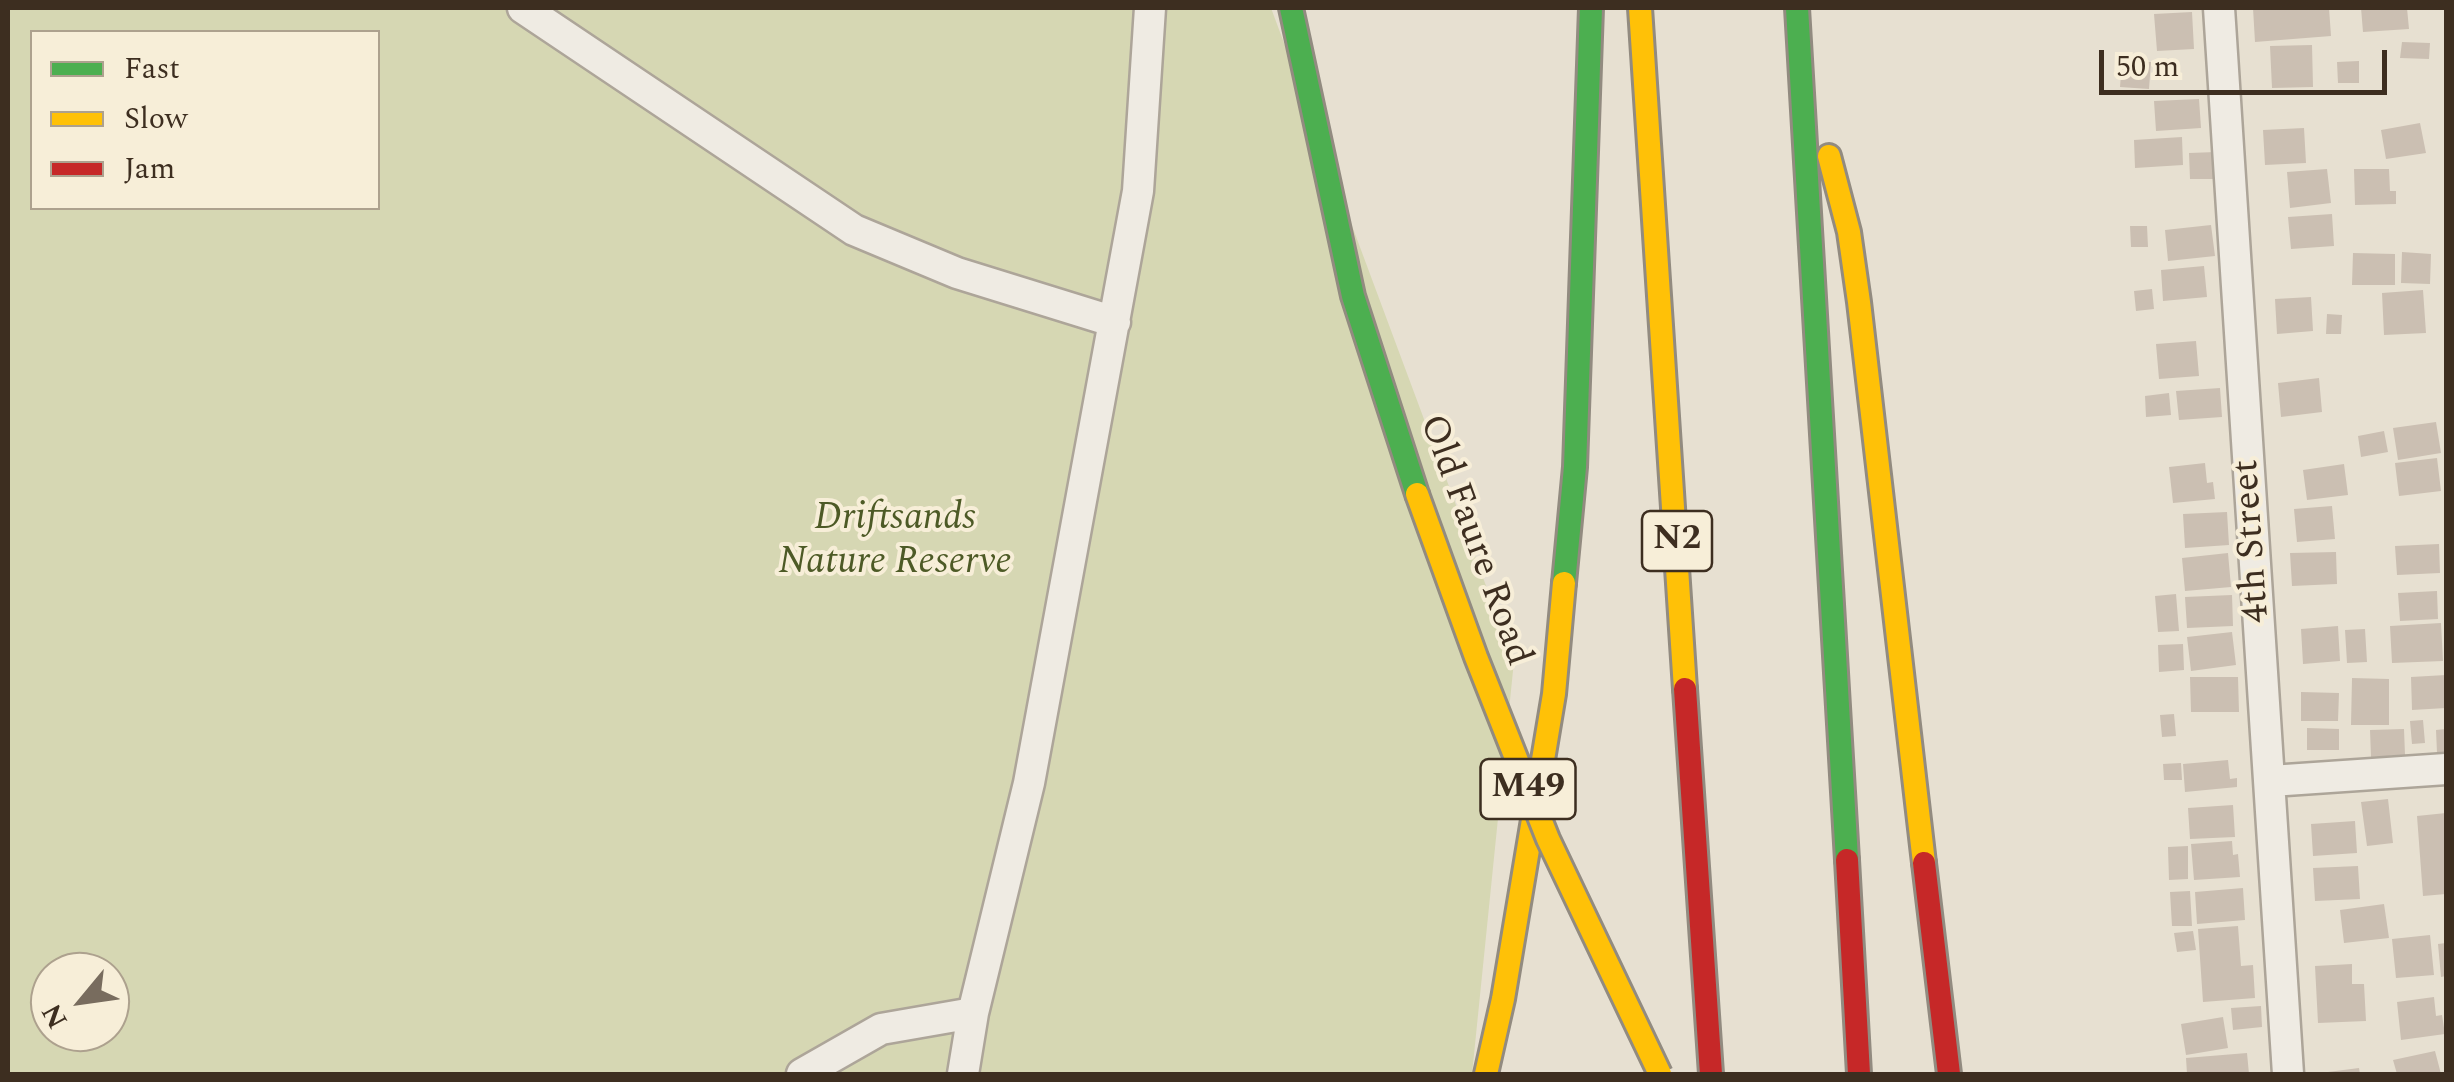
<!DOCTYPE html>
<style>
body{margin:0}
#map{position:relative;width:2454px;height:1082px;overflow:hidden;background:#e7e0d1;font-family:Spectral,serif}
canvas{display:block}
.frame{position:absolute;inset:0;border:10px solid #3d2e20;pointer-events:none}
.legend{position:absolute;left:30px;top:30px;width:350px;height:180px;box-sizing:border-box;background:#f7eed8;border:2px solid #ada18e;margin:0;padding:12px 18px;list-style:none;font-size:30px;color:#3d2e20}
.legend li{display:flex;align-items:center;gap:20px;height:50px}
.legend b{width:50px;border:2px solid #ada18e}
.north{position:absolute;left:30px;top:952px;width:100px;height:100px;box-sizing:border-box;background:#f7eed8;border:2px solid #ada18e;border-radius:50%;rotate:241deg;font-size:28px;font-weight:700;line-height:40px;text-align:center;color:#3d2e20}
.north::after{content:'';display:block;margin:auto;width:35px;height:45px;background:#786c5e;clip-path:polygon(50% 0,100% 100%,50% 72%,0 100%)}
.scale{position:absolute;left:2099px;top:50px;width:288px;height:45px;box-sizing:border-box;border:5px solid #3d2e20;border-top:0;padding-left:12px;font-size:30px;line-height:35px;white-space:nowrap;color:#3d2e20;-webkit-text-stroke:8px #f7eed8;paint-order:stroke}
</style>
<div id="map">
<canvas width="2454" height="1082"></canvas>
<div class="frame"></div>
<ul class="legend">
<li><b style="height:12px;background:#4caf50"></b>Fast</li>
<li><b style="height:12px;background:#ffc107"></b>Slow</li>
<li><b style="height:12px;background:#c62828"></b>Jam</li>
</ul>
<div class="north">N</div>
<div class="scale">50 m</div>
</div>
<script>
const ctx = document.querySelector('canvas').getContext('2d');
ctx.lineJoin = 'round';
function fill(path, color) { ctx.fillStyle = color; ctx.fill(path, 'evenodd'); }
const shape = rows => new Path2D(rows.map(r => 'M' + r).join(''));
function strokePath(path, color, width, dash) { ctx.strokeStyle = color; ctx.lineWidth = width; ctx.lineCap = dash ? 'butt' : 'round'; ctx.setLineDash(dash || []); ctx.stroke(path); }
function write(font, color, halo, rows, align = 'center') {
  ctx.font = font + ' Spectral,serif'; ctx.lineWidth = 8; ctx.setLineDash([]); ctx.textBaseline = 'middle'; ctx.strokeStyle = halo; ctx.fillStyle = color; for (const [text, x, y, turn = 0] of rows) {
    ctx.save(); ctx.translate(x, y); ctx.rotate((+turn || 0) * Math.PI / 180); ctx.textAlign = isNaN(turn) ? turn : align; if (halo) ctx.strokeText(text, 0, 0); ctx.fillText(text, 0, 0); ctx.restore();
  }
}
fill(shape([
 [8,8,1271,8,1514,661,1472,1074,8,1074],
 [32,32,378,32,378,208,32,208],
 [50,972,110,972,110,1032,50,1032]
]), '#d6d7b3');
fill(shape([
 [2253,8,2329,8,2331,36,2255,42],
 [2361,8,2407,8,2409,29,2363,32],
 [2192,12,2194,49,2157,51,2154,14],
 [2402,42,2430,43,2429,59,2400,58],
 [2312,45,2313,87,2272,88,2270,46],
 [2122,61,2151,62,2149,89,2120,87],
 [2359,61,2359,83,2338,83,2337,62],
 [2199,99,2201,128,2156,131,2154,101],
 [2420,123,2426,153,2386,159,2381,130],
 [2304,128,2306,163,2265,165,2263,130],
 [2182,137,2183,165,2135,168,2134,140],
 [2216,152,2216,179,2190,179,2189,153],
 [2327,169,2331,203,2290,208,2287,172],
 [2354,169,2389,169,2390,191,2396,191,2396,204,2355,205],
 [2332,214,2334,246,2291,249,2288,217],
 [2211,225,2215,256,2168,261,2165,230],
 [2130,226,2147,226,2148,247,2131,247],
 [2402,252,2431,254,2430,284,2401,283],
 [2353,253,2395,254,2395,285,2352,285],
 [2204,266,2207,297,2163,301,2161,270],
 [2152,289,2154,309,2136,311,2134,291],
 [2423,290,2426,333,2384,335,2382,293],
 [2311,297,2313,331,2277,334,2275,299],
 [2327,314,2342,315,2341,334,2326,334],
 [2196,341,2199,376,2159,379,2156,344],
 [2319,378,2322,412,2281,417,2278,383],
 [2220,388,2222,417,2179,420,2176,391],
 [2169,393,2171,415,2146,417,2145,396],
 [2436,422,2441,453,2398,460,2393,428],
 [2384,431,2388,452,2361,457,2358,436],
 [2437,458,2441,491,2399,496,2395,463],
 [2205,463,2207,483,2213,482,2215,499,2173,503,2169,467],
 [2344,464,2348,495,2307,500,2303,470],
 [2332,506,2335,539,2297,542,2294,509],
 [2227,512,2229,545,2185,548,2183,514],
 [2439,544,2440,573,2397,575,2395,546],
 [2336,552,2337,584,2292,586,2290,553],
 [2228,553,2231,587,2185,591,2182,558],
 [2437,591,2438,619,2400,621,2398,593],
 [2176,594,2179,631,2158,632,2155,596],
 [2232,595,2233,626,2187,628,2185,597],
 [2441,623,2443,661,2392,663,2390,626],
 [2338,626,2340,661,2303,664,2301,629],
 [2365,629,2367,662,2347,663,2345,630],
 [2232,632,2236,665,2191,671,2187,637],
 [2183,644,2184,670,2159,672,2158,645],
 [2446,675,2446,708,2412,710,2411,677],
 [2190,677,2238,677,2239,712,2191,712],
 [2352,678,2389,679,2389,725,2351,725],
 [2301,692,2339,693,2338,721,2301,721],
 [2174,714,2176,736,2162,737,2160,715],
 [2423,720,2425,743,2412,744,2410,721],
 [2307,728,2339,729,2339,750,2307,750],
 [2404,729,2405,755,2371,757,2370,730],
 [2446,729,2446,753,2437,753,2436,730],
 [2228,760,2230,779,2237,778,2237,787,2185,792,2183,764],
 [2181,763,2182,780,2164,780,2163,764],
 [2388,799,2393,843,2367,846,2361,802],
 [2233,805,2235,837,2190,839,2188,808],
 [2446,813,2446,894,2423,896,2417,816],
 [2355,821,2357,853,2313,856,2311,824],
 [2232,841,2233,855,2238,854,2240,877,2194,880,2191,844],
 [2188,846,2188,879,2169,880,2168,847],
 [2358,866,2360,899,2315,901,2313,868],
 [2243,888,2245,920,2197,924,2195,892],
 [2190,891,2192,926,2172,926,2170,892],
 [2384,904,2389,938,2344,943,2340,910],
 [2238,926,2241,966,2253,965,2255,998,2203,1002,2198,929],
 [2193,931,2196,950,2177,952,2174,933],
 [2430,935,2434,975,2396,978,2392,939],
 [2446,943,2446,976,2441,977,2438,944],
 [2352,964,2352,984,2364,984,2366,1021,2318,1023,2315,966],
 [2434,997,2436,1016,2442,1015,2445,1034,2401,1040,2397,1002],
 [2261,1006,2262,1027,2233,1030,2231,1008],
 [2223,1017,2228,1048,2186,1055,2181,1024],
 [2435,1051,2441,1074,2397,1074,2393,1060],
 [2247,1053,2249,1074,2187,1074,2186,1058],
 [2359,1068,2360,1074,2328,1074,2328,1072]
]), '#cbbfb2');
const street = shape([
 [523,8,854,230,957,273,1115,322],
 [2219,8,2288,1074],
 [2271,781,2446,769],
 [802,1074,881,1029,973,1013],
 [963,1074,973,1013,1029,783,1138,191,1150,8]
]);
const fast = shape([
 [1291,8,1353,296,1417,494],
 [1797,8,1847,860],
 [1564,583,1575,467,1591,8]
]);
const slow = shape([
 [1640,8,1685,689],
 [1829,156,1849,232,1859,302,1924,863],
 [1486,1074,1503,999,1554,694,1564,583]
]);
const jam = shape([
 [1685,689,1711,1074],
 [1847,860,1859,1074],
 [1924,863,1949,1074]
]);
strokePath(street, '#ada599', 35);
strokePath(fast, '#928b80', 28);
strokePath(slow, '#928b80', 28);
strokePath(jam, '#928b80', 28);
strokePath(street, '#efebe3', 30);
strokePath(fast, '#4caf50', 22);
strokePath(slow, '#ffc107', 22);
strokePath(jam, '#c62828', 22);
const slowBridge = shape([
 [1417,494,1476,657,1548,839,1660,1074]
]);
strokePath(slowBridge, '#928b80', 28, []);
strokePath(slowBridge, '#ffc107', 22);
for (const [x, y, w] of [
 [1677,541,70],
 [1528,789,95]
]) { const box = new Path2D(); box.roundRect(x - w / 2, y - 30, w, 60, 8); ctx.fillStyle = '#f7eed8'; ctx.fill(box); strokePath(box, '#3d2e20', 2.5); }
write('bold 35px', '#3d2e20', null, [
 ["N2",1677,541],
 ["M49",1528,789]
]);
write('italic 38px', '#4d5a26', '#f7eed8', [
 ["Driftsands",895,521],
 ["Nature Reserve",895,565]
]);
write('38px', '#3d2e20', '#f7eed8', [
 ["Old Faure Road",1473,541,70],
 ["4th Street",2254,541,-94]
]);
</script>
